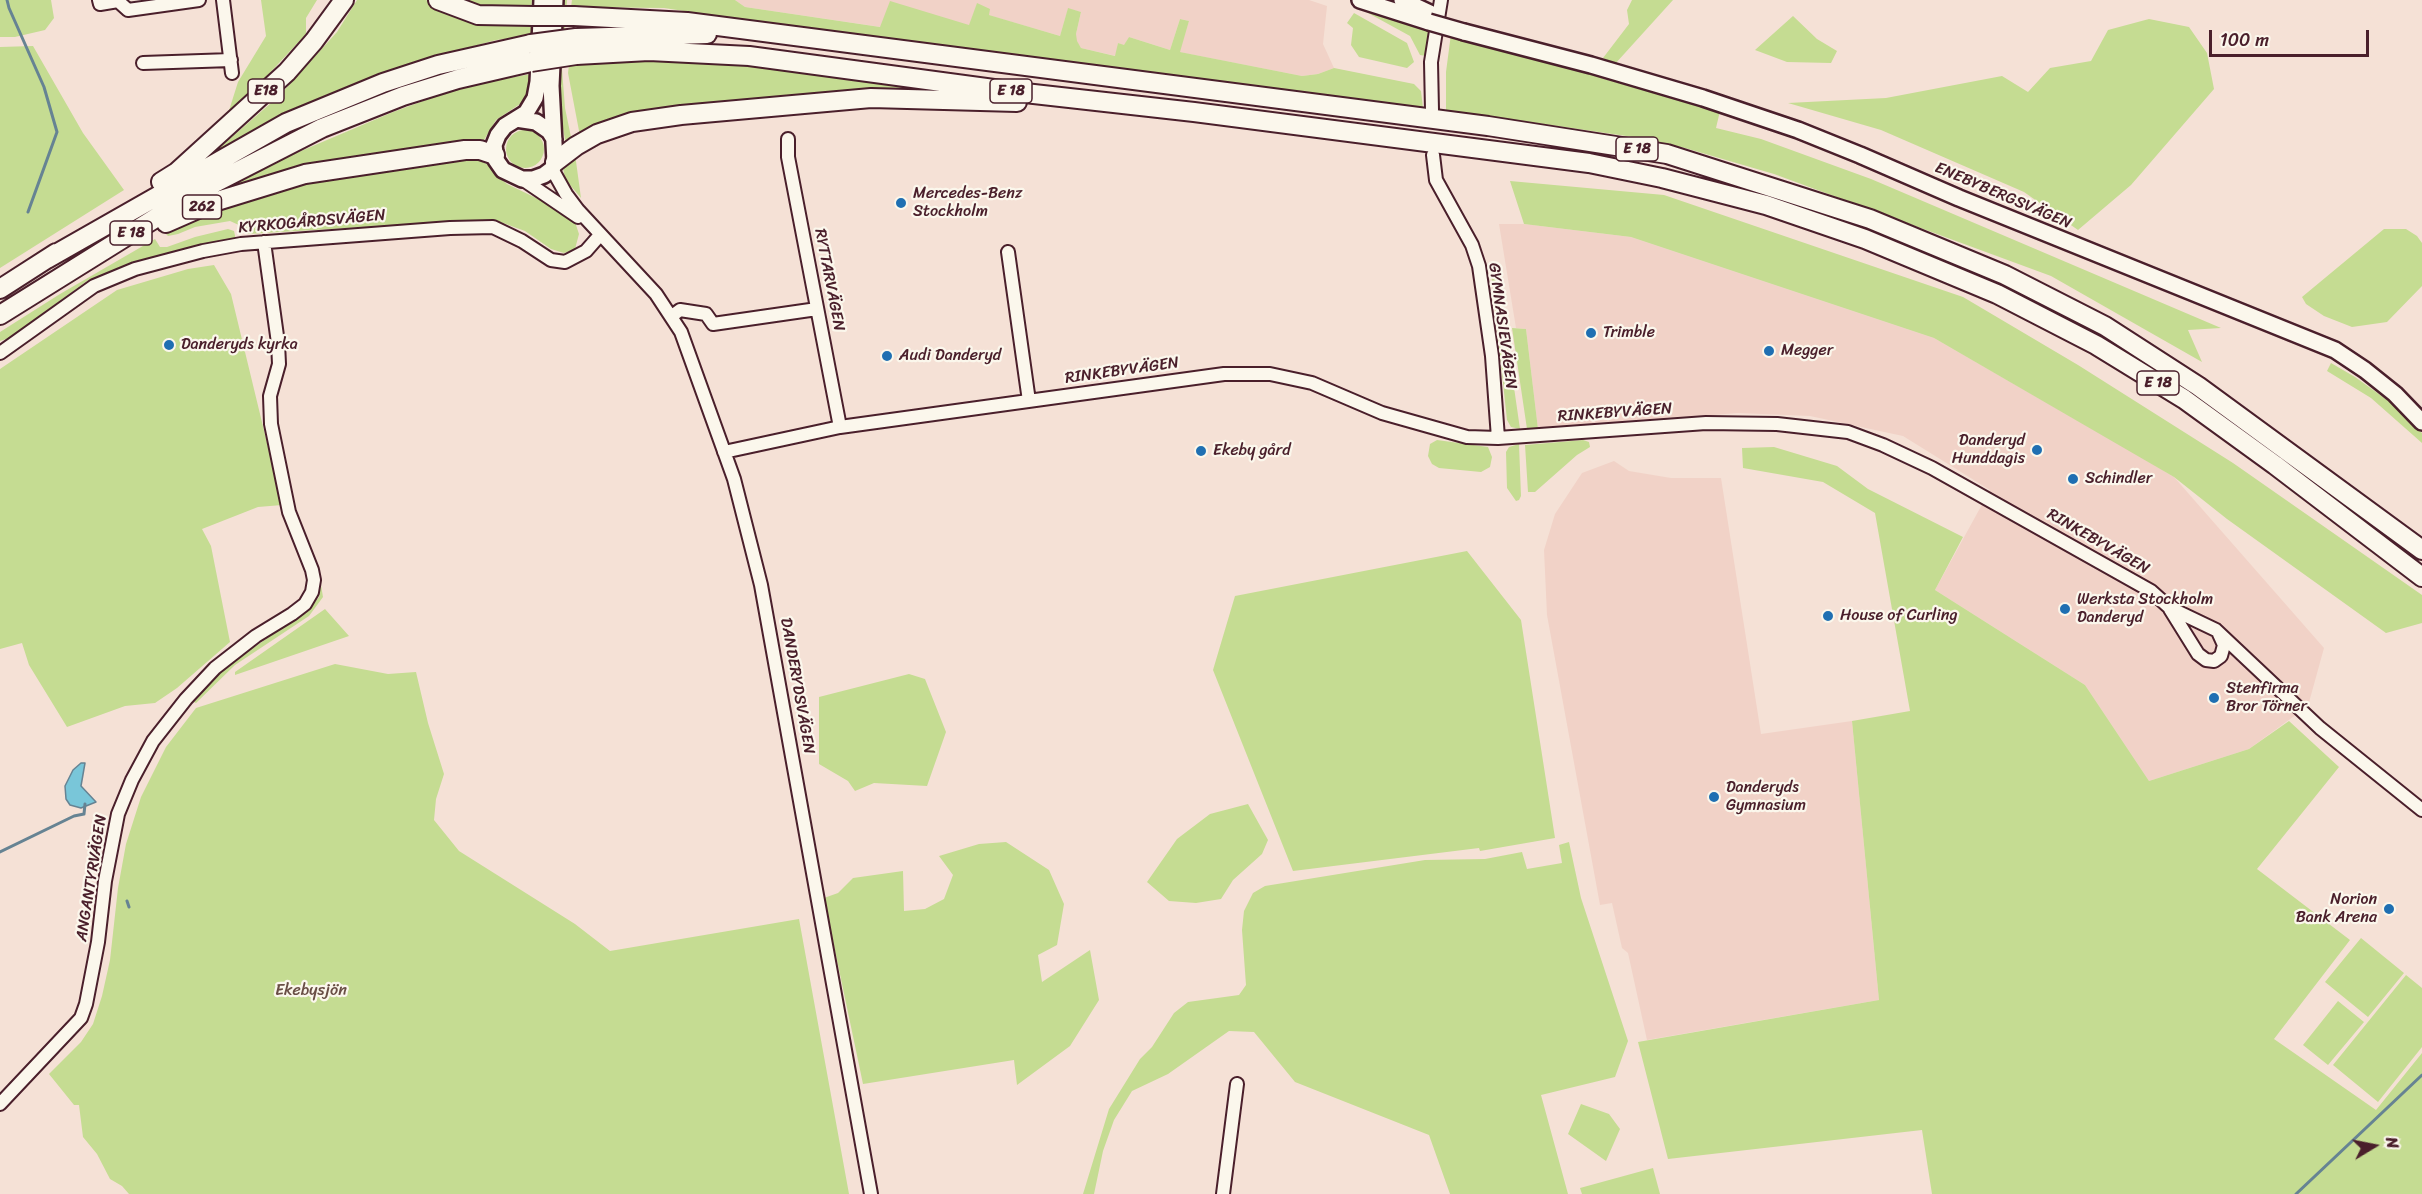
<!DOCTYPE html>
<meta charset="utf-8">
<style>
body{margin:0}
#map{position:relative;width:2422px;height:1194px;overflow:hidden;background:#f5e1d6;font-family:Sriracha,sans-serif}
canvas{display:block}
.north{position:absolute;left:2344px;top:1116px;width:60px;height:60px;-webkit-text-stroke:4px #fbf7ec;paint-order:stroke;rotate:80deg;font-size:16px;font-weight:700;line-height:24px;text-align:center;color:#4a1f2b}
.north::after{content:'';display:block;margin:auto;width:21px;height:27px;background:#4a1f2b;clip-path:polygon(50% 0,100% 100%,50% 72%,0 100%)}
.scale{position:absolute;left:2209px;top:30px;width:160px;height:27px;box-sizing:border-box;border:3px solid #4a1f2b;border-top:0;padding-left:8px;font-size:18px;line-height:21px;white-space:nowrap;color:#4a1f2b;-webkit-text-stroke:4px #fbf7ec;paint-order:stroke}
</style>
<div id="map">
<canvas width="2422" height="1194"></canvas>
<div class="north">N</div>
<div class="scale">100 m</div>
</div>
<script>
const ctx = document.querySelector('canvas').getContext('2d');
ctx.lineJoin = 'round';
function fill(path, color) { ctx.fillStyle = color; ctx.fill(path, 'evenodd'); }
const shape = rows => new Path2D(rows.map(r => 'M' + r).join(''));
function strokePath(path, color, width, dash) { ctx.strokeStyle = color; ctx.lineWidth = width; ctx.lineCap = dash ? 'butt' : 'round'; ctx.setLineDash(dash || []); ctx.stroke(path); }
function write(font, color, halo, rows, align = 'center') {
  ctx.font = font + ' Sriracha,sans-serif'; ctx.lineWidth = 4.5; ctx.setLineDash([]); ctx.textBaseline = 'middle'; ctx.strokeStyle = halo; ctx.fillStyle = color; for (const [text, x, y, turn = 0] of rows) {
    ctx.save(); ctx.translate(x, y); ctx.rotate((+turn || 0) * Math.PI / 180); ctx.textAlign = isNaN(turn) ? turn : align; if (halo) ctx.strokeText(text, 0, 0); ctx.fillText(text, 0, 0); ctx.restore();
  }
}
fill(shape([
 [735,0,1309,0,1327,6,1323,44,1334,68,1318,74,1302,76,1179,52,1189,21,1180,19,1170,50,1129,37,1124,46,1118,43,1116,56,1081,48,1076,41,1076,34,1081,12,1068,9,1060,36,988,15,977,4,969,26,890,2,881,27,745,7],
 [1499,224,1524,224,1631,237,1934,338,2136,454,2174,477,2324,648,2308,706,2249,749,2149,781,2085,685,1935,590,1990,490,1903,436,1810,416,1738,413,1538,429,1526,329,1516,328],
 [1614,461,1629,471,1671,478,1721,478,1761,734,1852,721,1879,1000,1647,1040,1628,953,1622,948,1612,903,1600,905,1547,615,1544,550,1555,514,1582,473]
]), '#f1d2c7');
fill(shape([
 [0,0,51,0,54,18,45,30,15,37,0,37],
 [261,0,317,0,306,18,306,34,226,120,238,82,266,36],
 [357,0,426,0,455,17,486,25,531,25,531,36,496,40,405,65,272,120,209,157,279,96,337,32],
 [458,0,532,0,531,9,472,6],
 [560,0,567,0,562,69,565,108,572,142,566,145,557,96],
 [572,0,735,0,745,7,880,27,890,1,969,25,977,3,990,9,989,15,1060,36,1068,8,1081,12,1076,34,1077,41,1081,48,1115,56,1118,43,1124,45,1129,37,1170,50,1180,19,1189,21,1180,52,1302,76,1318,74,1334,68,1414,84,1421,91,1423,108,877,40,664,8,571,7],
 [1632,0,1673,0,1615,64,1603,58,1629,24,1627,10],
 [1359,8,1429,28,1426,56,1420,55,1410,36],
 [1354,13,1407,43,1414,62,1407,68,1359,57,1351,45,1353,28,1347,23],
 [1793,16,1817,39,1837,51,1831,63,1787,62,1755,50],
 [2149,19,2189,27,2207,53,2214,89,2131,185,2078,230,2024,192,1881,130,1788,103,1886,98,2002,76,2028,92,2050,68,2091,61,2108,30],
 [1451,34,1594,73,1604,79,1720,111,1716,128,1761,139,1871,179,2221,328,2188,330,2202,362,2051,276,1774,174,1685,148,1633,137,1482,115,1446,112,1446,72],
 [33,46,83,133,124,190,0,268,0,47],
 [615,62,690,62,751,66,937,88,935,91,580,136,568,73,569,65],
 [531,74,529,94,523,102,496,120,484,140,342,159,304,168,219,196,218,191,294,154,393,112,442,94,481,83],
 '506 149a19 19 0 1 1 38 0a19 19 0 1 1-38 0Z',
 [575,154,581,198,565,179,563,168],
 [455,159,481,161,490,166,497,176,507,184,559,209,574,219,579,234,575,249,564,253,551,249,525,231,503,223,484,220,247,234,241,226,230,221,195,227,178,234,168,236,166,234,242,200,295,185],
 [1510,181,1664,195,1963,297,2078,365,2233,463,2422,595,2422,623,2386,633,2227,519,2174,477,1934,338,1631,237,1524,224],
 [228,229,234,231,236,240,87,281,9,338,0,341,0,332,60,294,155,239,160,247,167,247,195,237],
 [2384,229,2406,229,2417,236,2422,243,2422,286,2387,322,2352,327,2324,316,2306,304,2302,297],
 [214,265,231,294,282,505,258,507,202,529,211,546,230,642,177,688,155,703,125,706,67,727,29,665,22,643,0,649,0,369,117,290,188,269],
 [1491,272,1494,272,1504,318,1520,429,1511,427,1507,420],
 [1512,328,1526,329,1538,429,1527,429],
 [2331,363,2355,377,2390,402,2422,433,2422,443,2371,398,2327,371],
 [1437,440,1488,447,1492,457,1490,467,1481,472,1439,468,1432,464,1428,456,1430,444],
 [1583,440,1589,442,1590,447,1577,455,1535,492,1528,492,1525,445],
 [1519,444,1521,496,1519,500,1516,501,1507,488,1506,452,1509,447],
 [1774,447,1837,466,1868,489,1963,537,1935,590,2085,685,2149,781,2249,749,2289,721,2339,767,2257,869,2350,940,2274,1039,2376,1110,2422,1053,2422,1194,1932,1194,1922,1130,1668,1159,1638,1042,1879,1000,1852,721,1910,711,1875,513,1823,482,1743,468,1742,448],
 [1467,551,1521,620,1555,838,1480,851,1479,848,1293,871,1213,670,1235,596],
 [321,585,323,597,309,616,235,665,196,703,192,701,223,669,309,609,319,597],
 [325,609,349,636,235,675,235,672],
 [335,664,388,674,416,672,428,723,444,774,436,799,434,820,459,851,575,924,610,951,799,919,849,1194,129,1194,122,1186,110,1179,97,1154,83,1137,79,1105,74,1105,49,1074,81,1042,93,1024,102,996,110,960,118,888,126,844,141,797,166,747,196,708],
 [909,674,925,679,946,732,927,786,874,783,855,791,848,781,819,764,819,697],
 [1248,804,1268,840,1262,854,1233,880,1221,899,1196,903,1169,901,1147,882,1177,839,1210,814],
 [1006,842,1049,870,1064,904,1057,945,1038,955,1042,982,1090,950,1099,1000,1070,1046,1017,1085,1014,1060,863,1084,824,898,838,893,853,878,903,871,904,911,925,909,944,899,953,875,939,856,979,844],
 [1569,842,1581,898,1628,1041,1615,1077,1541,1095,1568,1194,1450,1194,1429,1135,1295,1082,1254,1032,1229,1031,1168,1074,1132,1091,1114,1120,1103,1151,1094,1194,1083,1194,1109,1109,1140,1059,1152,1047,1174,1013,1188,1002,1239,995,1246,985,1242,930,1244,911,1253,893,1265,886,1425,860,1485,859,1522,852,1527,869,1562,863,1559,845],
 [2361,938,2404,973,2368,1017,2325,982],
 [2406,975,2422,988,2422,1047,2378,1102,2333,1065],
 [2338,1001,2364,1022,2328,1065,2303,1045],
 [1581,1104,1609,1114,1620,1129,1606,1161,1568,1134],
 [1653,1168,1660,1194,1582,1194,1580,1188]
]), '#c5dc92');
const water = shape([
 [81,763,85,763,81,786,96,802,81,808,70,805,66,799,65,786,73,770,81,763]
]);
fill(water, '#79c6d9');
strokePath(water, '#668393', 1.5);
strokePath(shape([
 [7,0,9,8,44,87,57,132,28,212],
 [0,852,74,816,84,814,85,804],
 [127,901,129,907],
 [2296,1194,2422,1075]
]), '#668393', 3);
const minor = shape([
 [99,0,100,4,118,1,128,10,199,0],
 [223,0,232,73],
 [143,63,231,60],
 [1432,110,1431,62,1441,0],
 [788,139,788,157,840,427],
 [1433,155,1436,180,1472,245,1479,266,1492,356,1498,438],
 [552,169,566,194,578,210,656,294,681,332,734,479,761,585,871,1194],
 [522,179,578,217],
 [1008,252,1029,401],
 [672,316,680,310,706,314,713,324,817,309],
 [0,353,94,286,135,269,203,251,241,244,450,228,493,227,522,241,551,260,565,262,586,251,600,235],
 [724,452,840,427,1224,374,1270,374,1312,383,1382,413,1467,437,1498,438,1706,423,1777,424,1848,432,1883,445,1932,468,2151,591,2170,608,2216,630,2320,728,2422,810],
 [2170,609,2198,654,2206,660,2214,661,2221,656,2224,645,2219,634],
 [0,1104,81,1018,86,1004,98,942,105,881,118,814,132,780,153,741,186,699,215,668,256,636,292,614,305,604,312,592,314,580,312,570,289,512,271,424,270,396,279,364,278,343,264,242],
 [1223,1194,1237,1084]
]);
const major = shape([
 [542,0,538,82,535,98,526,113,505,126,498,135,494,145,496,160,503,170,522,179,533,179,544,175,552,169,555,162,551,86,555,0],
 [1360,0,1429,22],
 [1402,0,1430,13],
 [1464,32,1591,65,1703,98,1798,130,1860,155,1959,198,2335,350,2365,370,2395,394,2422,422],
 [516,119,536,122,549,131,554,139]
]);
const highway = shape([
 [438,0,478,15,533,16],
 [574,16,687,22,1488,126,1667,154,1870,219,2005,275,2105,326,2198,386,2422,550],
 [576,38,707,34],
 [576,55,649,51,749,56,1016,92,1194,112,1589,163,1662,178,1766,205,1865,239,1997,294,2096,345,2184,399,2275,465,2422,577],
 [555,162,576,146,597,134,632,122,681,115,871,98,1017,102],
 [161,182,177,172,287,72,314,41,344,0],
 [166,223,214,202,305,174,465,150,480,150,495,155],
 [47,259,286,123,383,83,438,65,531,44],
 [0,289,56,253],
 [0,315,199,191,322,128,403,96,458,79,531,62]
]);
strokePath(minor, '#4a1f2b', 16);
strokePath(major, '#4a1f2b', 20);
strokePath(highway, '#4a1f2b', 22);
strokePath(minor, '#fbf7ec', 12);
strokePath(major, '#fbf7ec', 15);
strokePath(highway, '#fbf7ec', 18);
const majorBridge = shape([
 [1429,22,1464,32]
]);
const highwayBridge = shape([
 [533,16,574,16],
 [531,44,576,38],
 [531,62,576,55]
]);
strokePath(majorBridge, '#4a1f2b', 20, []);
strokePath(highwayBridge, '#4a1f2b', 22, []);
strokePath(majorBridge, '#fbf7ec', 15);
strokePath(highwayBridge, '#fbf7ec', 18);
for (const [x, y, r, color] of [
 [901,203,6,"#1f6fb2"],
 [1591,333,6,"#1f6fb2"],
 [169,345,6,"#1f6fb2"],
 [1769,351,6,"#1f6fb2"],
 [887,356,6,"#1f6fb2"],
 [2037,450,6,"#1f6fb2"],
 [1201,451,6,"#1f6fb2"],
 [2073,479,6,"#1f6fb2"],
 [2065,609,6,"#1f6fb2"],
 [1828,616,6,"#1f6fb2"],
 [2214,698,6,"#1f6fb2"],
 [1714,797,6,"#1f6fb2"],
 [2389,909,6,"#1f6fb2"]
]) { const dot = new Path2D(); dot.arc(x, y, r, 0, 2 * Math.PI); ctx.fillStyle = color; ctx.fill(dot); strokePath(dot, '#fbf7ec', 2); }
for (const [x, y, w] of [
 [266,91,36],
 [1011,91,42],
 [1637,149,42],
 [202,207,39],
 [131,233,42],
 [2158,383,42]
]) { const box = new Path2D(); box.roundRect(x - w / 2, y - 12, w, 24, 4.5); ctx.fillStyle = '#fbf7ec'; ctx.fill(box); strokePath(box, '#4a1f2b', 1.5); }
write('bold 15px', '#4a1f2b', null, [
 ["E18",266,91],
 ["E 18",1011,91],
 ["E 18",1637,149],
 ["262",202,207],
 ["E 18",131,233],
 ["E 18",2158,383]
]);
write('16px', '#4a1f2b', '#fbf7ec', [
 ["Mercedes-Benz",913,194],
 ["Stockholm",913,212],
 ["Trimble",1603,333],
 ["Danderyds kyrka",181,345],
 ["Megger",1781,351],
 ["Audi Danderyd",899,356],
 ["Danderyd",2025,441,"right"],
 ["Hunddagis",2025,459,"right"],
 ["Ekeby gård",1213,451],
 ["Schindler",2085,479],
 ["Werksta Stockholm",2077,600],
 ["Danderyd",2077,618],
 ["House of Curling",1840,616],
 ["Stenfirma",2226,689],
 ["Bror Törner",2226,707],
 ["Danderyds",1726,788],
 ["Gymnasium",1726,806],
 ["Norion",2377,900,"right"],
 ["Bank Arena",2377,918,"right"]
], 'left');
write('16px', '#4a1f2b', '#fbf7ec', [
 ["ENEBYBERGSVÄGEN",2003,196,23],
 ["KYRKOGÅRDSVÄGEN",312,222,-5],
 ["RYTTARVÄGEN",829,280,79],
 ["GYMNASIEVÄGEN",1502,326,82],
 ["RINKEBYVÄGEN",1122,371,-8],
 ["RINKEBYVÄGEN",1615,413,-4],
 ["RINKEBYVÄGEN",2098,542,30],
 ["DANDERYDSVÄGEN",797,686,80],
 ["ANGANTYRVÄGEN",92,878,-81]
]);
write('16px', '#694e45', '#fbf7ec', [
 ["Ekebysjön",311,991]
]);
</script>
